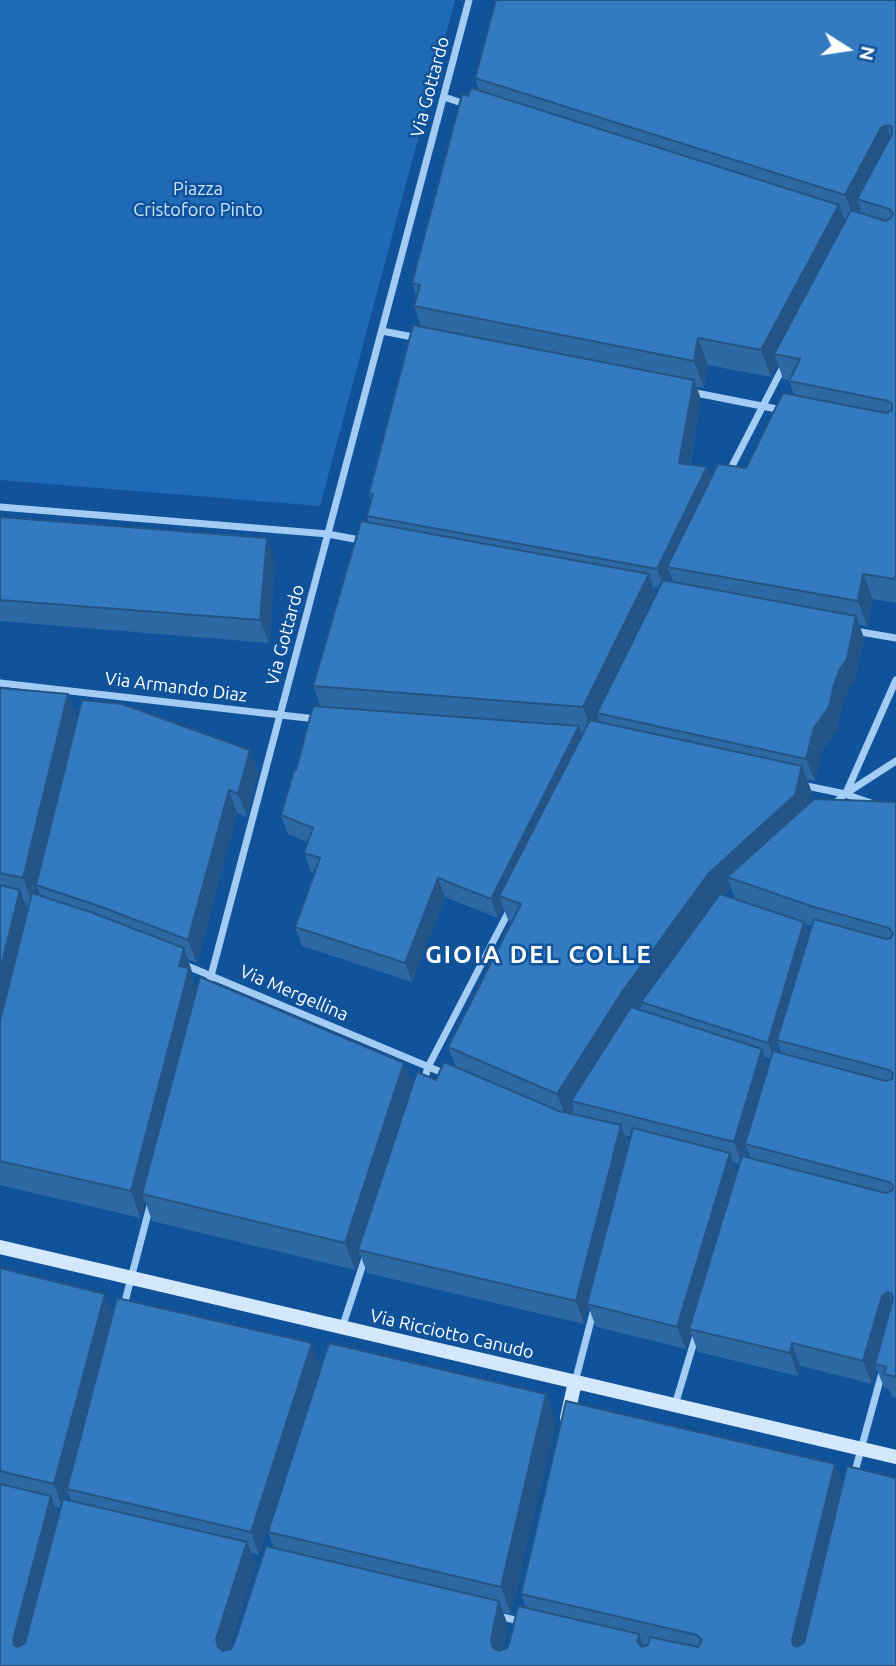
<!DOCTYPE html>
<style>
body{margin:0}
#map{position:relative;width:896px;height:1666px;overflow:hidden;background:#10539a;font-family:Ubuntu,sans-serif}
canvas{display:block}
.north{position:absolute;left:812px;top:14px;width:70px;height:70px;-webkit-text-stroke:5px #10539a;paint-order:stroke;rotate:102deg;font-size:19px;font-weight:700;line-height:28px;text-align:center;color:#fff}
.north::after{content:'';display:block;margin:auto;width:24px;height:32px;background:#fff;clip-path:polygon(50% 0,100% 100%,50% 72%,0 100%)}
</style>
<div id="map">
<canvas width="896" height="1666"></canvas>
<div class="north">N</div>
</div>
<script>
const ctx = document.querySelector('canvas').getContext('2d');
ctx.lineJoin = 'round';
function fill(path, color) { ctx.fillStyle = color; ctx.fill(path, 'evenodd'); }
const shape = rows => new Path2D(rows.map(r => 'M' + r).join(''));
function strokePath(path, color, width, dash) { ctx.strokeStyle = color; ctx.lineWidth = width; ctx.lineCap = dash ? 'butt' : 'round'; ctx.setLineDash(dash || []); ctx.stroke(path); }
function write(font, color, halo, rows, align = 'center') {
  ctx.font = font + ' Ubuntu,sans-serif'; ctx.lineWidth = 5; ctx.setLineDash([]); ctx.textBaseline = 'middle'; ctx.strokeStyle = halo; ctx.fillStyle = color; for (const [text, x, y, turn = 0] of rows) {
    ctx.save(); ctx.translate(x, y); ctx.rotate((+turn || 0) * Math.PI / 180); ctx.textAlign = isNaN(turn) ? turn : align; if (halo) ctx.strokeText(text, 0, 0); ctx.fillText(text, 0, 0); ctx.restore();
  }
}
fill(shape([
 [0,0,455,0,320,506,0,480]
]), '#1f6bb8');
strokePath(shape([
 [444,97,468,105],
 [382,331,418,338],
 [691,392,782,410],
 [728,474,785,363],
 [0,507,328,534,365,541],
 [855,631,896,638],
 [0,683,316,719],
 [802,785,845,794,871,803],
 [846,793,896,680],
 [833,805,845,794,896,761],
 [185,965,448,1075],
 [207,991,469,0],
 [423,1084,428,1067,511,907],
 [123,1309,151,1202],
 [342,1328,366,1255],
 [575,1382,594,1309],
 [675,1405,696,1335],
 [854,1475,883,1369],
 [498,1616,524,1622]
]), '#a3ccf4', 7);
strokePath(shape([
 [0,1247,896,1457],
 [567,1418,575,1382]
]), '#d3e7fd', 14);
fill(shape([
 [896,0,896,603,873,599,867,626,859,625,864,638,855,681,848,691,842,708,837,730,822,751,815,781,807,779,812,793,809,803,896,802,896,1398,892,1397,889,1389,884,1387,876,1368,872,1384,800,1366,798,1376,698,1352,691,1333,686,1349,596,1327,588,1306,584,1324,367,1273,360,1254,355,1270,152,1221,145,1201,140,1218,0,1185,0,688,77,719,250,750,258,773,247,817,237,813,197,963,188,959,193,975,192,978,197,990,413,1086,436,1080,456,1067,448,1047,511,923,509,922,503,907,498,918,445,897,412,982,302,946,295,927,314,873,311,872,304,853,308,842,288,834,281,815,296,770,321,707,313,686,369,523,367,516,371,501,369,493,421,326,414,306,417,297,412,283,468,96,479,91,475,78],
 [778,364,783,379,790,380,789,381,794,395,746,468,711,478,707,467,690,464,701,400,697,387,704,388,708,365,771,377],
 [671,576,673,582,668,581],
 [654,587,659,588,656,594],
 [37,887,40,895,35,894],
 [731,888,735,899,724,895],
 [805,924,811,926,809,935],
 [778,1044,782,1054,776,1052],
 [765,1057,771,1059,768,1067],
 [625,1135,631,1137,629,1145],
 [747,1148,750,1158,744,1156],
 [733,1162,739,1164,737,1172],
 [0,517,275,561,269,643,0,621],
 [0,1268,113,1316,320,1365,259,1555,251,1553,256,1566,229,1649,231,1649,234,1644,274,1548,268,1532,546,1394,556,1421,511,1614,503,1612,508,1626,503,1650,507,1648,509,1644,526,1608,521,1594,843,1484,896,1666,0,1666],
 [68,1491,71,1501,66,1499],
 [55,1507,61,1508,59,1516]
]), '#2d69a5');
fill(shape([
 [886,125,895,150,857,199,861,209,855,220,845,195,881,128],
 [839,205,849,231,774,354,778,364,771,377,761,350],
 [698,338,708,365,704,388,694,361],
 [694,380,701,400,686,483,679,463],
 [707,467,715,487,667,567,671,576,664,589,657,569],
 [267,538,275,561,269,643,260,620],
 [649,574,658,601,597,713,599,720,592,734,583,707],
 [863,574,873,599,867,626,858,601],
 [856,616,864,638,855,681,848,691,842,708,837,730,822,751,815,781,806,759,814,728,834,685],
 [68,694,78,721,33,905,23,878],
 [579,726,586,745,499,896,503,907,498,918,491,899],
 [250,750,258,773,247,817,238,794],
 [802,766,812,793,805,822,727,877,731,888,719,899,641,1002,642,1005,571,1101,574,1109,567,1120,557,1094,622,992,709,873],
 [229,790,237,813,197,963,188,940],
 [438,878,445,897,412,982,405,963],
 [20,890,30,916,0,1036,0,970],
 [804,922,810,939,777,1040,778,1044,774,1060,768,1043],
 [184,948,193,975,192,978,199,995,142,1194,145,1201,140,1218,131,1191,179,966],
 [762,1049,770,1072,745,1144,747,1148,742,1164,734,1142],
 [404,1063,414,1090,358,1250,360,1254,355,1270,345,1243],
 [621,1125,629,1148,587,1304,588,1306,584,1324,576,1301],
 [730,1153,738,1176,689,1329,691,1333,686,1349,677,1327],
 [888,1292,896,1312,875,1364,876,1368,872,1384,863,1361,882,1296],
 [105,1294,114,1318,67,1489,68,1491,63,1509,54,1484],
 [312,1343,320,1365,259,1555,251,1532],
 [792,1343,800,1366,798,1376,790,1353],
 [546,1394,556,1421,511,1614,501,1587],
 [835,1464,844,1488,801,1666,792,1640],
 [51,1496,60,1520,22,1666,13,1640],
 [247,1542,256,1566,225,1663,218,1647,216,1639],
 [499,1601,508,1626,500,1664,491,1640],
 [639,1634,648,1659,637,1642]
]), '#245586');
const building = shape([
 [496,0,896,0,896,575,894,579,863,574,858,601,667,567,718,464,746,468,783,393,886,413,892,410,892,404,888,401,789,381,800,359,774,354,851,210,886,221,892,217,893,213,889,209,857,199,892,134,892,127,886,125,881,128,845,195,475,78,496,0],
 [471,88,839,205,761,350,698,338,694,361,414,306,420,285,412,283,462,94,468,96,471,88],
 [413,325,694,380,679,463,707,467,657,569,367,516,373,494,369,493,413,325],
 [0,517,267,538,260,620,0,600,0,517],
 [361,521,649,574,583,707,313,686,361,521],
 [663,580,856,616,847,659,840,669,834,685,829,707,814,728,806,759,597,713,663,580],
 [0,688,68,694,23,878,0,873,0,688],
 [82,700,122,704,250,750,238,794,229,790,188,940,99,906,36,885,82,700],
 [313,706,579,726,491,899,438,878,405,963,295,927,320,858,304,853,313,828,281,815,294,770,296,770,313,706],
 [590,720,802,766,795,795,709,873,622,992,557,1094,448,1047,521,904,499,896,590,720],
 [814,799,896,802,896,1377,884,1374,886,1367,875,1364,893,1299,892,1294,888,1292,882,1296,863,1361,792,1343,790,1353,689,1329,742,1156,886,1193,893,1190,893,1185,889,1182,745,1144,773,1051,886,1081,892,1079,893,1073,889,1070,777,1040,814,919,886,939,891,938,893,933,889,928,811,906,727,877,814,799],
 [0,885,20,890,0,970,0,885],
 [32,893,93,913,184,948,179,966,189,968,188,973,131,1191,0,1161,0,1021,32,893],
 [720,894,804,922,768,1043,641,1002,720,894],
 [200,977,404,1063,345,1243,142,1194,200,977],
 [631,1007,762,1049,734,1142,571,1101,631,1007],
 [444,1062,559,1111,621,1125,576,1301,358,1250,417,1072,436,1080,444,1062],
 [633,1128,730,1153,677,1327,587,1304,633,1128],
 [0,1268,105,1294,54,1484,0,1471,0,1268],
 [117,1298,312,1343,251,1532,67,1489,117,1298],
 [329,1343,546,1394,501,1587,268,1532,329,1343],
 [566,1401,835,1464,792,1640,793,1645,797,1647,804,1643,847,1466,896,1478,896,1666,0,1666,0,1484,51,1496,13,1640,14,1645,18,1647,25,1643,63,1499,247,1542,216,1639,218,1647,223,1651,231,1649,234,1644,266,1546,499,1601,491,1640,493,1648,499,1651,507,1648,509,1644,518,1606,639,1634,637,1642,642,1647,648,1645,650,1637,698,1647,702,1640,697,1635,521,1594,566,1401]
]);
fill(building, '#347ac0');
strokePath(building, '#245586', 2);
write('18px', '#fff', '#10539a', [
 ["Via Gottardo",430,87,-75],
 ["Via Gottardo",285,635,-75],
 ["Via Armando Diaz",176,687,7],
 ["Via Mergellina",294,993,23],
 ["Via Ricciotto Canudo",452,1334,13]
]);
write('18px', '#cbe5fe', '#10539a', [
 ["Piazza",198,189],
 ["Cristoforo Pinto",198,210]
]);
ctx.letterSpacing = '2px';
write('bold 24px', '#fff', '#10539a', [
 ["GIOIA DEL COLLE",539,955]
]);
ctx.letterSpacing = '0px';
</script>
